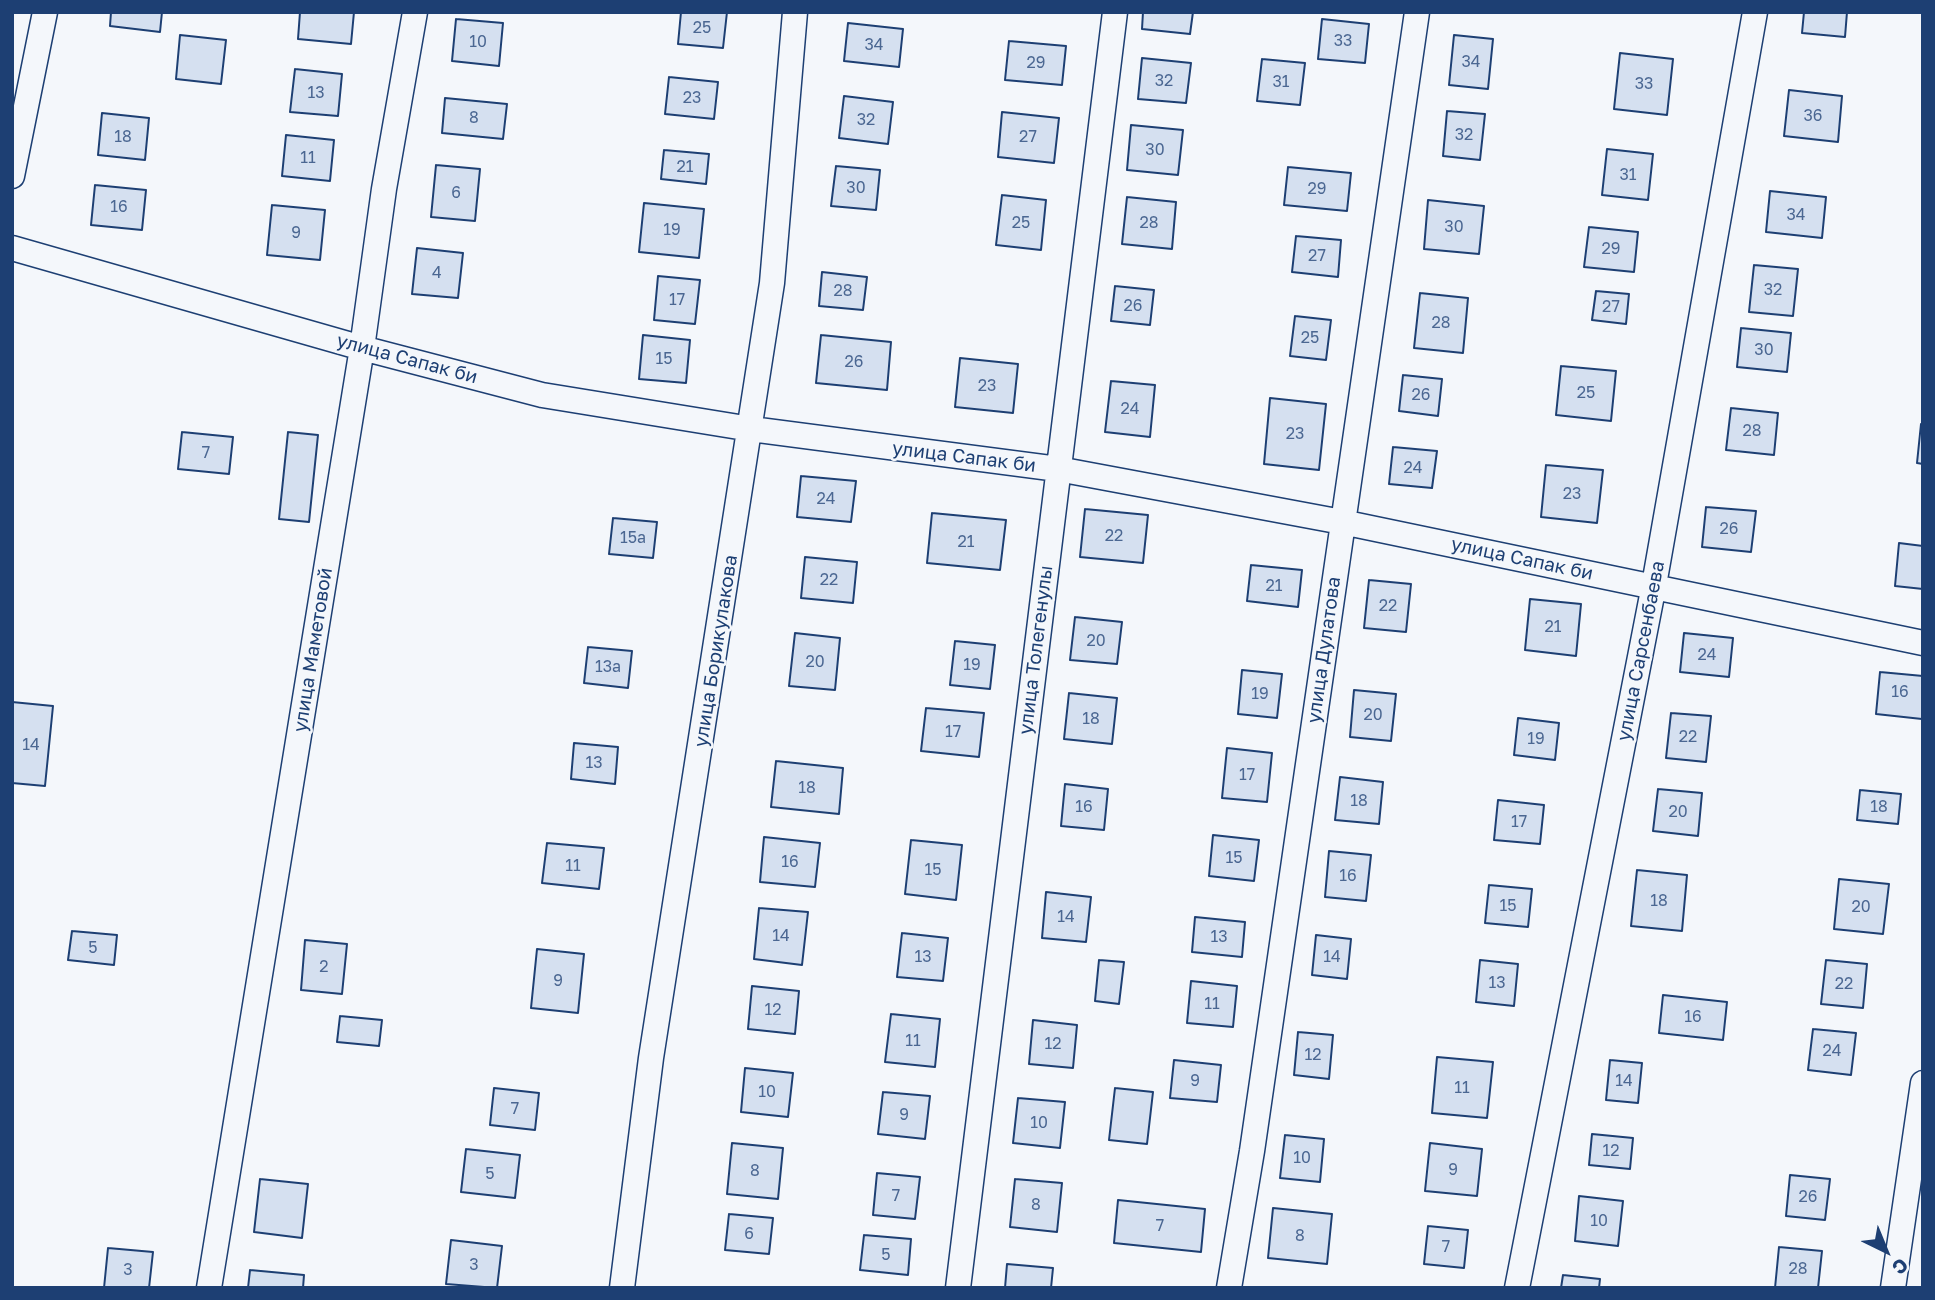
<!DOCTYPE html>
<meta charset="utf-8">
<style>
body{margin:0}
#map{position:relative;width:1935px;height:1300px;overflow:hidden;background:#f4f7fb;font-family:"Golos Text",sans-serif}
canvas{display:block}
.frame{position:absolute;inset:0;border:14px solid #1d3f73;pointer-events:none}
.north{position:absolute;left:1851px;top:1216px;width:70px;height:70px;-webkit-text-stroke:5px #f4f7fb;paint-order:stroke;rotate:137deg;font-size:19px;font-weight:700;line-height:28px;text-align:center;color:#1d3f73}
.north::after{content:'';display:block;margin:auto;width:24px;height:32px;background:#1d3f73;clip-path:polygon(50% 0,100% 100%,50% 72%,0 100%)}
</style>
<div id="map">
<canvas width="1935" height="1300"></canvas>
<div class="frame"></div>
<div class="north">С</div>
</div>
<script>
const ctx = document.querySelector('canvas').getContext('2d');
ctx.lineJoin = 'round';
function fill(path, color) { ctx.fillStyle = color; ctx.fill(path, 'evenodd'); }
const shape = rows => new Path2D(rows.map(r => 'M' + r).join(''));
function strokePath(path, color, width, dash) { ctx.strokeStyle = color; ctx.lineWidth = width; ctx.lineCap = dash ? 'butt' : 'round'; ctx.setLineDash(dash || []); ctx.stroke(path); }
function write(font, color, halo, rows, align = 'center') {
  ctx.font = font + ' "Golos Text",sans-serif'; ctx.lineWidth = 5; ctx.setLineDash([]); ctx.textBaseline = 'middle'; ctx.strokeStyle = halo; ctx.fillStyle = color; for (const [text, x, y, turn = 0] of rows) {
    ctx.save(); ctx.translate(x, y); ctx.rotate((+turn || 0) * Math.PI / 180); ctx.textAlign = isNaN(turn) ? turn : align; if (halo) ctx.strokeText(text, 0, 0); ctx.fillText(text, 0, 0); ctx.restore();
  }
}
const building = shape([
 [111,12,162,12,160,32,110,26,111,12],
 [300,12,354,12,351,44,298,39,300,12],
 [681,12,727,12,723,48,678,44,681,12],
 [1143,12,1193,12,1190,34,1142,29,1143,12],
 [1804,12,1847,12,1845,37,1802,33,1804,12],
 [456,19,503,23,499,66,452,61,456,19],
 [1322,19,1369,24,1365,63,1318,59,1322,19],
 [848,23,903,29,899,67,844,61,848,23],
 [180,35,226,40,221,84,176,79,180,35],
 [1454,35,1493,39,1488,89,1449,85,1454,35],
 [1009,41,1066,46,1062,85,1005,80,1009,41],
 [1620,53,1673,59,1667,115,1614,109,1620,53],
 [1142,58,1191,63,1186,103,1138,99,1142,58],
 [1262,59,1305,63,1300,105,1257,101,1262,59],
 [295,69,342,74,338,116,290,112,295,69],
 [669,77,718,82,714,119,665,114,669,77],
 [1789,90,1842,96,1838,142,1784,136,1789,90],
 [844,96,893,102,888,144,839,138,844,96],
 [445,98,507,104,503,139,442,133,445,98],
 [1447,111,1485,114,1480,160,1443,156,1447,111],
 [1002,112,1059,118,1054,163,998,157,1002,112],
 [102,113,149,118,145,160,98,155,102,113],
 [1131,125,1183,130,1178,175,1127,170,1131,125],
 [286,135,334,140,330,181,282,176,286,135],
 [1607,149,1653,154,1648,200,1602,195,1607,149],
 [664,150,709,154,706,184,661,179,664,150],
 [436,165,480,169,475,221,431,217,436,165],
 [836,166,880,170,876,210,831,206,836,166],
 [1288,167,1351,173,1347,211,1284,205,1288,167],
 [95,185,146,190,142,230,91,225,95,185],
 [1770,191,1826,197,1822,238,1766,232,1770,191],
 [1002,195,1046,200,1041,250,996,245,1002,195],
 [1127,197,1176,202,1172,249,1122,244,1127,197],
 [1428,200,1484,206,1479,254,1424,249,1428,200],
 [644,203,704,209,699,258,639,252,644,203],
 [272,205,325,210,320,260,267,255,272,205],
 [1589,227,1638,232,1634,272,1584,267,1589,227],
 [1296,236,1341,240,1338,277,1292,272,1296,236],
 [417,248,463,253,458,298,412,294,417,248],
 [1754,265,1798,269,1793,316,1749,312,1754,265],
 [822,272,867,277,863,310,819,306,822,272],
 [658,276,700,280,695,324,654,320,658,276],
 [1115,286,1154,290,1150,325,1111,321,1115,286],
 [1596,291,1629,294,1626,324,1592,320,1596,291],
 [1420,293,1468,298,1463,353,1414,348,1420,293],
 [1295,316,1331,320,1326,360,1290,356,1295,316],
 [1741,328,1791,333,1787,372,1737,367,1741,328],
 [643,335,690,340,686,383,639,379,643,335],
 [821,335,891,342,887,390,816,383,821,335],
 [960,358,1018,364,1013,413,955,407,960,358],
 [1561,366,1616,371,1611,421,1556,415,1561,366],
 [1403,375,1442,379,1438,416,1399,411,1403,375],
 [1111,381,1155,385,1150,437,1105,432,1111,381],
 [1270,398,1326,404,1319,470,1264,464,1270,398],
 [1731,408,1778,413,1774,455,1726,450,1731,408],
 [1921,424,1923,424,1923,464,1917,463,1921,424],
 [182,432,233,437,229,474,178,469,182,432],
 [288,432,318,435,309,522,279,519,288,432],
 [1393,447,1437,451,1432,488,1389,484,1393,447],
 [1546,465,1603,470,1597,523,1541,517,1546,465],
 [801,476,856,481,851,522,797,517,801,476],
 [1706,507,1756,511,1751,552,1702,547,1706,507],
 [1085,509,1148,515,1143,563,1080,557,1085,509],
 [932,513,1006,520,1000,570,927,563,932,513],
 [613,518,657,522,653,558,609,554,613,518],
 [1899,543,1923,546,1923,589,1895,586,1899,543],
 [805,557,857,562,853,603,801,598,805,557],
 [1251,565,1302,570,1298,607,1247,601,1251,565],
 [1369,580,1411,584,1406,632,1364,628,1369,580],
 [1530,599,1581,604,1576,656,1525,650,1530,599],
 [1075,617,1122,622,1117,664,1070,660,1075,617],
 [795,633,840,638,835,690,789,686,795,633],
 [1684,633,1733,638,1729,677,1680,672,1684,633],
 [955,641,995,645,990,689,950,685,955,641],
 [588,647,632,651,628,688,584,683,588,647],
 [1242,670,1282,674,1277,718,1238,714,1242,670],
 [1880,672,1923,676,1922,719,1876,714,1880,672],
 [1354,690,1396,694,1391,741,1350,737,1354,690],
 [1069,693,1117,698,1112,744,1064,739,1069,693],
 [12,702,53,706,45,786,12,783,12,702],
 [926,708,984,713,979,757,921,751,926,708],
 [1671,713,1711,716,1706,762,1666,758,1671,713],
 [1518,718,1559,723,1555,760,1514,755,1518,718],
 [574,743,618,747,615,784,571,779,574,743],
 [1227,748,1272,753,1267,802,1222,798,1227,748],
 [776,761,843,768,839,814,771,807,776,761],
 [1340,777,1383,782,1379,824,1335,820,1340,777],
 [1065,784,1108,789,1104,830,1061,826,1065,784],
 [1658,789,1702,793,1698,836,1653,831,1658,789],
 [1860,790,1901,794,1898,824,1857,820,1860,790],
 [1498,800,1544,805,1540,844,1494,840,1498,800],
 [1213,835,1259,840,1254,881,1209,876,1213,835],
 [764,837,820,843,815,887,760,882,764,837],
 [911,840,962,845,956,900,905,894,911,840],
 [547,843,604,848,599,889,542,883,547,843],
 [1329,851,1371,855,1366,901,1325,897,1329,851],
 [1637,870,1687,875,1682,931,1631,926,1637,870],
 [1839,879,1889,884,1883,934,1834,929,1839,879],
 [1489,885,1532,889,1528,927,1485,923,1489,885],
 [1046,892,1091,897,1086,942,1042,938,1046,892],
 [759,908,808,912,802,965,754,959,759,908],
 [1195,917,1245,922,1242,957,1192,952,1195,917],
 [72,931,117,935,114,965,68,960,72,931],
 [902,933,948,938,943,981,897,977,902,933],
 [1316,935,1351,939,1347,979,1312,975,1316,935],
 [305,940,347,944,342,994,301,990,305,940],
 [537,949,584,954,578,1013,531,1008,537,949],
 [1099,960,1124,962,1119,1004,1095,1001,1099,960],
 [1480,960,1518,964,1514,1006,1476,1002,1480,960],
 [1826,960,1867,964,1863,1008,1821,1004,1826,960],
 [1191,981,1237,986,1233,1027,1187,1023,1191,981],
 [752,986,799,991,795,1034,748,1029,752,986],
 [1663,995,1727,1002,1723,1040,1659,1033,1663,995],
 [891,1014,940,1019,935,1067,885,1062,891,1014],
 [340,1016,382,1020,379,1046,337,1042,340,1016],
 [1033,1020,1077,1025,1073,1068,1029,1064,1033,1020],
 [1813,1029,1856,1033,1851,1075,1808,1070,1813,1029],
 [1298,1032,1333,1035,1329,1079,1294,1075,1298,1032],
 [1437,1057,1493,1062,1487,1118,1432,1113,1437,1057],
 [1174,1060,1221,1065,1217,1102,1170,1098,1174,1060],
 [1610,1060,1642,1063,1638,1103,1606,1100,1610,1060],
 [745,1068,793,1073,788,1117,741,1112,745,1068],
 [494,1088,539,1093,535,1130,490,1125,494,1088],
 [1115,1088,1153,1092,1147,1144,1109,1140,1115,1088],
 [883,1092,930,1096,925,1139,878,1134,883,1092],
 [1018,1098,1065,1102,1060,1148,1013,1143,1018,1098],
 [1592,1134,1633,1138,1630,1169,1589,1165,1592,1134],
 [1285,1135,1324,1139,1320,1182,1280,1178,1285,1135],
 [732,1143,783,1148,778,1199,727,1194,732,1143],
 [1430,1143,1482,1149,1477,1196,1425,1191,1430,1143],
 [466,1149,520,1155,515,1198,461,1192,466,1149],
 [877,1173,920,1177,915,1219,873,1215,877,1173],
 [1790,1175,1830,1179,1825,1220,1786,1216,1790,1175],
 [260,1179,308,1184,302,1238,254,1232,260,1179],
 [1015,1179,1062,1183,1057,1232,1010,1227,1015,1179],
 [1579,1196,1623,1201,1618,1246,1575,1241,1579,1196],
 [1118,1200,1205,1209,1201,1252,1114,1243,1118,1200],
 [1273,1208,1332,1214,1327,1264,1268,1258,1273,1208],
 [729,1214,773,1218,769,1254,725,1250,729,1214],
 [1428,1226,1468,1230,1464,1268,1424,1264,1428,1226],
 [864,1235,911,1239,908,1275,860,1270,864,1235],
 [451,1240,502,1246,497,1288,446,1284,451,1240],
 [1779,1247,1822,1251,1818,1288,1775,1288,1779,1247],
 [108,1248,153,1252,149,1288,104,1288,108,1248],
 [1007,1264,1053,1268,1051,1288,1005,1288,1007,1264],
 [250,1270,304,1275,303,1288,248,1288,250,1270],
 [1563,1275,1600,1279,1599,1288,1561,1288,1563,1275]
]);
fill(building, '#d5e0f0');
strokePath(building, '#1d3f73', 2);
const minor = shape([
 [12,176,45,12],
 [12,248,362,348,542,395,751,429,1058,469,1342,522,1923,643],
 [209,1288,362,348,384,189,415,12],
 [622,1288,651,1058,772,283,795,12],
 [958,1288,1115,12],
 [1229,1288,1252,1151,1417,12],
 [1517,1288,1654,585,1755,12],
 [1893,1288,1923,1083]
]);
strokePath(minor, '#1d3f73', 27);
strokePath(minor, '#f4f7fb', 24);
write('16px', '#4b6792', null, [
 ["25",702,28],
 ["33",1343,41],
 ["10",478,42],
 ["34",874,45],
 ["34",1471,62],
 ["29",1036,63],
 ["32",1164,81],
 ["31",1281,82],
 ["33",1644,84],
 ["13",316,93],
 ["23",692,98],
 ["36",1813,116],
 ["8",474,118],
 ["32",866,120],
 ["32",1464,135],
 ["18",123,137],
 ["27",1028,137],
 ["30",1155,150],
 ["11",308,158],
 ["21",685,167],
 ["31",1628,175],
 ["30",856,188],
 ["29",1317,189],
 ["6",456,193],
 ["16",119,207],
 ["34",1796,215],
 ["25",1021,223],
 ["28",1149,223],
 ["30",1454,227],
 ["19",672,230],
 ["9",296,233],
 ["29",1611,249],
 ["27",1317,256],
 ["4",437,273],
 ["32",1773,290],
 ["28",843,291],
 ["17",677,300],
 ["26",1133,306],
 ["27",1611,307],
 ["28",1441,323],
 ["25",1310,338],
 ["30",1764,350],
 ["15",664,359],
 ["26",854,362],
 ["23",987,386],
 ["25",1586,393],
 ["26",1421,395],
 ["24",1130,409],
 ["28",1752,431],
 ["23",1295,434],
 ["7",206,453],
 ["24",1413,468],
 ["23",1572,494],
 ["24",826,499],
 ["26",1729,529],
 ["22",1114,536],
 ["15а",633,538],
 ["21",966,542],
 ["22",829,580],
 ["21",1274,586],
 ["22",1388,606],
 ["21",1553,627],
 ["20",1096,641],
 ["24",1707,655],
 ["20",815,662],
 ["19",972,665],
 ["13а",608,667],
 ["16",1900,692],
 ["19",1260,694],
 ["20",1373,715],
 ["18",1091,719],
 ["17",953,732],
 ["22",1688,737],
 ["19",1536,739],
 ["14",31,745],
 ["13",594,763],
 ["17",1247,775],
 ["18",807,788],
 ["18",1359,801],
 ["16",1084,807],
 ["18",1879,807],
 ["20",1678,812],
 ["17",1519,822],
 ["15",1234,858],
 ["16",790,862],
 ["11",573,866],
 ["15",933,870],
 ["16",1348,876],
 ["18",1659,901],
 ["15",1508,906],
 ["20",1861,907],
 ["14",1066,917],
 ["14",781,936],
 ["13",1219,937],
 ["5",93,948],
 ["13",923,957],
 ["14",1332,957],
 ["2",324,967],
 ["9",558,981],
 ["13",1497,983],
 ["22",1844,984],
 ["11",1212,1004],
 ["12",773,1010],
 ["16",1693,1017],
 ["11",913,1041],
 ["12",1053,1044],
 ["24",1832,1051],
 ["12",1313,1055],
 ["9",1195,1081],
 ["14",1624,1081],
 ["11",1462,1088],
 ["10",767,1092],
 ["7",515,1109],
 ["9",904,1115],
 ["10",1039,1123],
 ["12",1611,1151],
 ["10",1302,1158],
 ["9",1453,1170],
 ["8",755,1171],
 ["5",490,1174],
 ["7",896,1196],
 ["26",1808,1197],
 ["8",1036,1205],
 ["10",1599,1221],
 ["7",1160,1226],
 ["6",749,1234],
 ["8",1300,1236],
 ["7",1446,1247],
 ["5",886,1255],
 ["3",474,1265],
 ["28",1798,1269],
 ["3",128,1270]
]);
write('19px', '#1d3f73', '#f4f7fb', [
 ["улица Сапак би",407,359,15],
 ["улица Сапак би",964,457,7],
 ["улица Сапак би",1522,559,12],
 ["улица Маметовой",313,650,-81],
 ["улица Толегенулы",1036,650,-83],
 ["улица Дулатова",1324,650,-82],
 ["улица Борикулакова",716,651,-81],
 ["улица Сарсенбаева",1641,651,-79]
]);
</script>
